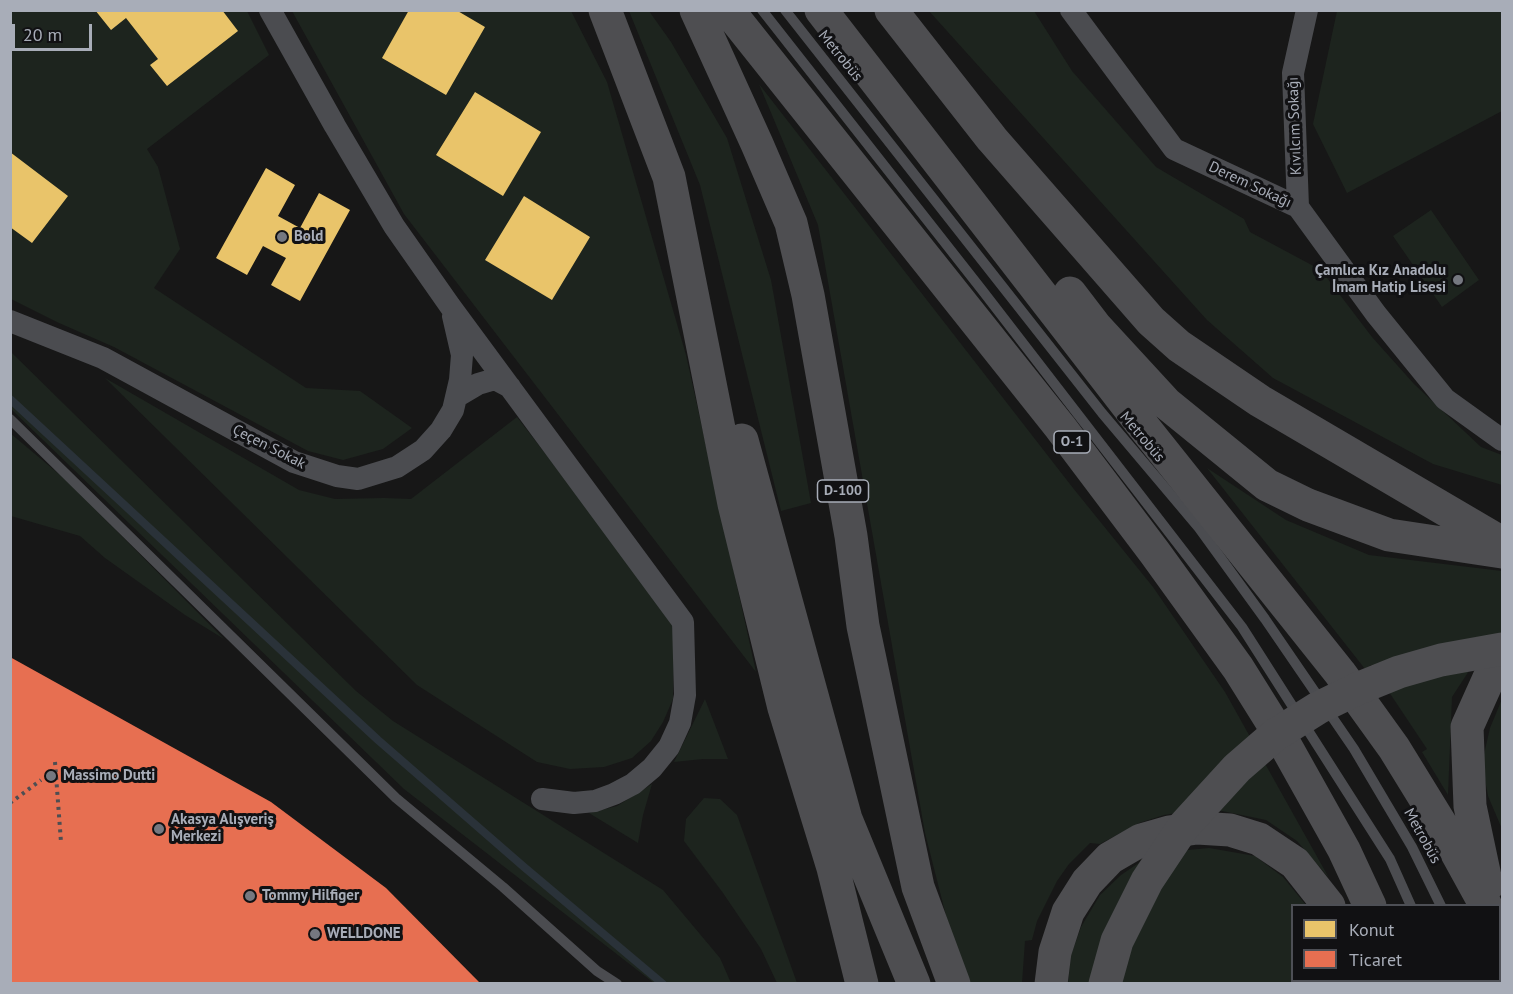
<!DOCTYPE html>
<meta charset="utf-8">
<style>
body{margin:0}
#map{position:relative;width:1513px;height:994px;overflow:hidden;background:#171717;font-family:"PT Sans",sans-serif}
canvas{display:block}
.frame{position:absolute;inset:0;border:12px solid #a8adb8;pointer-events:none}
.legend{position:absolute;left:1291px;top:904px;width:210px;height:78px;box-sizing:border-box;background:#111113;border:2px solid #4d4f55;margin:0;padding:8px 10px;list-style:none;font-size:18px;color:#a8adb8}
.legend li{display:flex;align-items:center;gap:12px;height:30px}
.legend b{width:30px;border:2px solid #4d4f55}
.scale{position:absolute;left:12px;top:24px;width:80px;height:27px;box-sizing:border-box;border:3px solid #a8adb8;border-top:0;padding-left:8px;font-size:18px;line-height:21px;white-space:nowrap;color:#a8adb8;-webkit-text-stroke:4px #111113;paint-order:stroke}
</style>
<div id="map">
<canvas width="1513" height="994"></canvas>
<div class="frame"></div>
<ul class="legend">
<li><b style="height:16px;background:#e9c46a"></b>Konut</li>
<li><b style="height:16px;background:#e76f51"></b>Ticaret</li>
</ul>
<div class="scale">20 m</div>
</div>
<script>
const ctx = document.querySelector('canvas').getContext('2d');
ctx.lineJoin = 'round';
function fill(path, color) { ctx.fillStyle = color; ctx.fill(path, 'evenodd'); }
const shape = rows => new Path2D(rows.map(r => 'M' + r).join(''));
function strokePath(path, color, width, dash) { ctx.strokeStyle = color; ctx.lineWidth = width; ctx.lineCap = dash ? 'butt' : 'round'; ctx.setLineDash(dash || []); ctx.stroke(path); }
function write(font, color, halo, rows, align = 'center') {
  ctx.font = font + ' "PT Sans",sans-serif'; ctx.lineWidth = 6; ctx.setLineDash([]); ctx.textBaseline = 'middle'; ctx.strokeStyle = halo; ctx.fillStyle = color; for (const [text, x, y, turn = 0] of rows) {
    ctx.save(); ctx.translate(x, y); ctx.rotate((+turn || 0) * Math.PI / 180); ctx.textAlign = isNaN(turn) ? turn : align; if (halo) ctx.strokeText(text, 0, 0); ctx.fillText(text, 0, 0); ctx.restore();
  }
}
fill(shape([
 [10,11,247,11,269,55,147,149,158,167,180,249,154,288,306,388,360,391,412,428,383,449,343,460,308,451,114,347,59,323,11,299],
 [292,11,571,11,607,82,686,355,756,672,404,214],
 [629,11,649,11,671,42,727,138,771,280,811,503,781,511,700,185],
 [929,11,1034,11,1072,71,1156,167,1244,219,1250,232,1321,270,1372,337,1414,384,1481,447,1502,455,1502,485,1433,464,1273,378,1207,320],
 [1337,11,1502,11,1502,111,1347,193,1313,124],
 [759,84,1073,488,1153,587,1225,692,1329,878,1297,841,1266,820,1222,811,1188,811,1164,815,1139,823,1100,844,1090,843,1069,864,1057,881,1037,921,1032,940,1025,941,1022,983,969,983,954,947,925,833,818,225],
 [1431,210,1479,280,1442,307,1393,236],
 [11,352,356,691,393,721,663,890,720,958,731,983,654,983,404,789,11,409],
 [105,378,299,490,335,499,384,498,411,499,517,417,672,618,674,645,673,699,663,722,651,741,632,758,604,767,570,769,537,762,417,685],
 [10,433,66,480,224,639,185,615,105,558,80,536,11,516],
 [1207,468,1286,520,1369,555,1502,571,1502,639,1480,654,1452,697,1448,795,1422,752,1427,749,1371,665,1365,669],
 [705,699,728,759,703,759,674,762],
 [1502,699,1502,829,1488,796,1482,763,1490,728],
 [652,784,643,815,638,843,589,813,617,806],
 [704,798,720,799,737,815,797,983,777,983,761,949,723,893,684,841,686,819],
 [1209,848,1255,856,1283,877,1306,905,1292,906,1292,980,1340,981,1335,984,1068,984,1071,955,1081,927,1100,895,1121,875,1146,858,1167,852]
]), '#1d241e');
fill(shape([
 [95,10,222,10,238,31,167,86,150,65,158,59,126,18,111,30],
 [409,10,456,10,485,27,446,95,382,58],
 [475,92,541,132,503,196,436,155],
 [10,152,68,196,32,243,10,227],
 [266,168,295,185,278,216,300,228,319,193,350,210,300,301,271,285,286,258,263,246,247,275,216,258],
 [524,196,590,237,552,300,485,260]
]), '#e9c46a');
fill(shape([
 [10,657,271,802,386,888,481,984,10,984]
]), '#e76f51');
strokePath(shape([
 [10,399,378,740,524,867,663,984]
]), '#2a3239', 8);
strokePath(shape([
 [55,762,61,842],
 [10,803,41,780]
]), '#4d4e52', 4, [3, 4.5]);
strokePath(shape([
 [762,10,982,290,1242,627,1390,859,1411,906],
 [785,10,1102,413,1199,528,1265,619,1354,749,1412,847,1441,906],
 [10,419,396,798,503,887,597,971,617,984],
 [1444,980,1445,984],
 [1476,980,1478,984]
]), '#4b4c50', 10);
strokePath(shape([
 [270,10,335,126,394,226,450,306,683,622,685,695,680,723,669,747,652,768,633,784,614,794,595,801,574,803,542,799],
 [1071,10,1174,149,1298,207,1376,314,1445,399,1502,440],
 [1298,207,1293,73,1307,10],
 [10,321,103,358,294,462,337,476,358,479,397,467,423,450,441,430,453,410,460,380,462,355,453,316],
 [456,397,478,384,495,379,510,387]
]), '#4b4c50', 22);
strokePath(shape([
 [605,10,669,177,734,504,784,708,833,868,862,984],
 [696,10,757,144,791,223,808,295,851,536,863,626,918,887,954,984],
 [728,10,1060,427,1155,553,1238,668,1278,732,1344,850,1370,906],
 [821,10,1143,426,1340,673,1394,748,1442,826,1486,906],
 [891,10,992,139,1151,321,1179,346,1260,401,1502,543],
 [1070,293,1096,327,1166,403,1267,485,1308,505,1389,535,1502,552],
 [742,440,846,819,914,984],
 [1487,886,1470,806,1467,727,1489,678,1502,660],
 [1500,931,1502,938],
 [1372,980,1374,984],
 [1400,980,1401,984],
 [1051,984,1055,952,1068,912,1087,882,1110,858,1141,840,1169,832,1197,828,1230,830,1259,839,1295,863,1329,906]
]), '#4e4e51', 33);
strokePath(shape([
 [1105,984,1117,941,1147,881,1183,827,1237,768,1275,735,1318,708,1357,689,1399,672,1441,660,1502,649]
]), '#4e4e51', 33);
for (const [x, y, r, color] of [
 [282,237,6,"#757880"],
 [1458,280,6,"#757880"],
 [51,776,6,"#757880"],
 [159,829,6,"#757880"],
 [250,896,6,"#757880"],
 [315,934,6,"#757880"]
]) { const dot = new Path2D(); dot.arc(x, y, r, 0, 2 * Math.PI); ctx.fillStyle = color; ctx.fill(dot); strokePath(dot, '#111113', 2); }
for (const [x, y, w] of [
 [1072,442,36],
 [843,491,51]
]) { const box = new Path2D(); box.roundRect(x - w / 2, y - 11, w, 22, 4.5); ctx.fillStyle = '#111113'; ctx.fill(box); strokePath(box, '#a8adb8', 1.5); }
write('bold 14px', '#a8adb8', null, [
 ["O-1",1072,442],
 ["D-100",843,491]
]);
write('15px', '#a8adb8', '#111113', [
 ["Metrobüs",840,56,51],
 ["Kıvılcım Sokağı",1295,126,-92],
 ["Derem Sokağı",1250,185,25],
 ["Metrobüs",1142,437,50],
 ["Çeçen Sokak",269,447,27],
 ["Metrobüs",1422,836,61]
]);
write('bold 15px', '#a8adb8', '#111113', [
 ["Bold",294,237],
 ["Çamlıca Kız Anadolu",1446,271,"right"],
 ["İmam Hatip Lisesi",1446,288,"right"],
 ["Massimo Dutti",63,776],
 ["Akasya Alışveriş",171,820],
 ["Merkezi",171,837],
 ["Tommy Hilfiger",262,896],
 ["WELLDONE",327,934]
], 'left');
</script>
